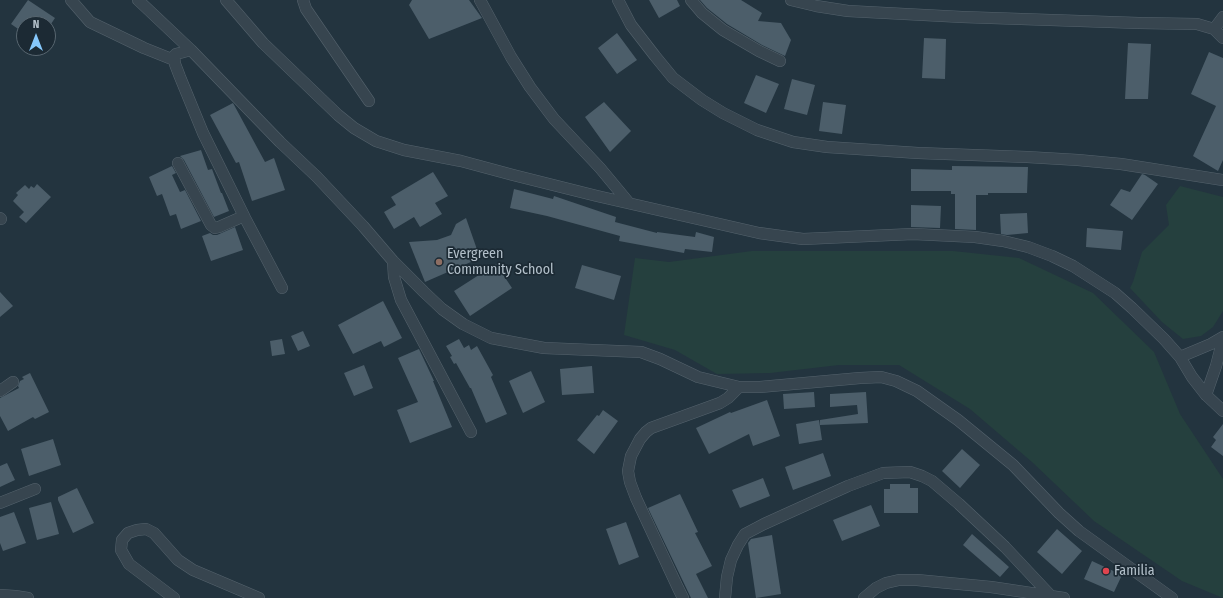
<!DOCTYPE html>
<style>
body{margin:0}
#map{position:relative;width:1223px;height:598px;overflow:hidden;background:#23343f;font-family:"Fira Sans Condensed",sans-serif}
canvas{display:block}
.north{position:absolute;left:16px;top:16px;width:40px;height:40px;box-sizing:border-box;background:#1c2a34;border:1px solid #586670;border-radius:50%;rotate:0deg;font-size:11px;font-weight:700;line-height:16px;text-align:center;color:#b3c0ca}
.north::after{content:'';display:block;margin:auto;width:14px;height:18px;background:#86c8fc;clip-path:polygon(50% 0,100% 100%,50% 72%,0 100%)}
</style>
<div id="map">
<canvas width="1223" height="598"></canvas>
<div class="north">N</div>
</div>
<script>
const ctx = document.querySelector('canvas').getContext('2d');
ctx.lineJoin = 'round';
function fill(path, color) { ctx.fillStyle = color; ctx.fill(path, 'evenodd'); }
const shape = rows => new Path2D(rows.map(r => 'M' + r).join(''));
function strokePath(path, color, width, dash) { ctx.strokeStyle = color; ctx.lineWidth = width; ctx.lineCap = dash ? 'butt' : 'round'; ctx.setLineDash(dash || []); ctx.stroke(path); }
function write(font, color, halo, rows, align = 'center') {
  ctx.font = font + ' "Fira Sans Condensed",sans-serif'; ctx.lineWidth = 3.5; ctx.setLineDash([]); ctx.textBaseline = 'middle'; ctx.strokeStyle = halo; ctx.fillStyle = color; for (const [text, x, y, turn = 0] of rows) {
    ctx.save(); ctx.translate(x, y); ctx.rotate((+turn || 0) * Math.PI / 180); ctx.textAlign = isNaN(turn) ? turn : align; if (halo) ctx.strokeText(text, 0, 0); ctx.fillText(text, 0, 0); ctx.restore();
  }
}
fill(shape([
 [1180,186,1223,197,1223,311,1213,327,1201,336,1183,339,1162,322,1130,288,1133,282,1142,252,1169,225,1166,205],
 [752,251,953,251,1019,258,1093,293,1154,352,1180,414,1223,479,1223,598,1182,581,1094,521,1032,462,970,409,899,365,839,365,770,373,717,374,675,350,624,335,635,258,669,262]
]), '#25403e');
fill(shape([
 [28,0,55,18,51,24,24,24,24,33,11,24],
 [412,0,469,0,482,18,429,39,409,5],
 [649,0,677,0,680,6,659,18],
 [700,0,741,0,762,13,758,21,781,23,791,40,785,56,762,45,727,24,707,8],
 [617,33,637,60,617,74,598,48],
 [924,38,946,39,945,79,922,78],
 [1128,43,1151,44,1148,99,1125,99],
 [1209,52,1223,58,1223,160,1218,171,1193,156,1216,106,1191,94],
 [756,75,779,84,766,113,744,103],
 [792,79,815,85,807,115,784,109],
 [604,102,631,131,610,152,585,117],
 [823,102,846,105,842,134,819,131],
 [233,103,265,162,274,158,285,190,252,201,239,162,236,163,210,115],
 [201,150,208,170,212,169,221,193,222,193,229,211,214,217,184,160,180,156],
 [172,166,176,173,172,175,180,192,185,190,201,221,181,229,176,214,170,216,162,194,157,196,149,177],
 [952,166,1028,167,1027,193,988,193,988,195,976,195,976,230,955,229,955,194,951,194,951,191,911,191,911,169,952,170],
 [433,172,448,196,435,203,442,214,420,227,414,217,394,229,384,212,396,205,391,197],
 [1142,174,1145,175,1158,184,1132,220,1110,205,1121,189,1130,192],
 [37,184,51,197,26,223,19,217,24,212,13,201,18,195,16,193,25,185,29,189,31,186,34,188],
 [514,189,553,199,554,196,616,217,615,222,657,233,657,232,695,237,696,232,714,237,712,252,685,249,684,253,619,241,620,236,547,216,510,208],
 [911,205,941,206,940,228,911,227],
 [1027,213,1028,233,1007,235,1001,234,1000,214],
 [466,218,480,258,425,282,409,242,437,240,451,235,456,224],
 [235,227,243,250,211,261,202,236,210,233,213,235,217,235],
 [1087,228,1123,231,1121,250,1086,247],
 [496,264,512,288,470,316,454,291],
 [582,265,621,276,614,300,575,288],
 [0,292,13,306,0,317],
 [383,301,402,338,384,347,381,341,353,354,338,325],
 [303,331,310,346,298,351,291,336],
 [282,339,285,354,272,356,270,341],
 [459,339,464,348,469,345,471,350,477,346,493,375,491,377,507,414,486,423,471,388,470,388,456,363,454,364,450,357,452,356,446,346],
 [419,349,434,381,433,381,452,427,410,443,397,410,418,402,398,358],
 [364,365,373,388,354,396,344,373],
 [592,366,594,393,562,395,560,369],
 [531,371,545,402,523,413,509,381],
 [30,373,49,412,35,419,33,417,8,431,0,416,0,398,19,388,18,386,20,381,24,379,22,377],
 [814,392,815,407,784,409,783,394],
 [866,392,868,423,820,425,820,420,858,414,857,405,830,407,830,394],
 [767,400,780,436,753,446,749,434,709,454,696,428,730,412,731,413],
 [603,410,618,421,594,454,577,440,597,415,599,416],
 [819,420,822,440,799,444,796,424],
 [1223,424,1223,456,1211,447,1216,440,1213,437],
 [53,439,61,465,29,476,21,449],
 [962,449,980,465,960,488,942,471],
 [823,453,831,476,793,490,785,467],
 [7,463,15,480,0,487,0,466],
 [763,478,770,496,740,508,732,490],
 [890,484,910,484,910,488,918,488,918,513,884,513,884,489,890,489],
 [77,488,94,523,73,533,58,500,58,497],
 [680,494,698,532,695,533,712,566,696,574,708,598,691,598,648,508],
 [51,502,59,534,37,540,29,508],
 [871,505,880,526,842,541,833,520],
 [14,512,26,543,3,551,0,543,0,517],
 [626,522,639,557,619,565,606,529],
 [1057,529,1082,551,1062,574,1037,552],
 [972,534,1009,567,1000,577,963,545],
 [772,535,781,594,756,598,748,543,751,539],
 [1092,561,1122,575,1114,592,1084,579]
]), '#4c5e6a');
const minor = shape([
 [71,0,90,22,144,48,174,60],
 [138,0,191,50,280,142,317,177,363,226,393,261,424,292,442,309,463,324,491,338,544,348,641,352,660,359,698,377,739,387,760,387,860,378,881,377,896,381,917,391,958,420,1013,465,1059,513,1079,531,1172,598],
 [226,0,263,43,338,115,354,128,376,141,404,150,461,161,513,175,597,196,759,233,803,239,913,234,975,237,1003,241,1028,247,1052,256,1073,266,1115,293,1132,308,1164,339,1180,357,1192,377,1206,395,1223,411],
 [303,0,306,9,369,101],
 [480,0,511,57,530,87,554,119,600,168,629,203],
 [618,0,631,25,655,56,673,78,702,100,723,113,757,130,793,142,827,147,918,153,1027,157,1078,160,1121,164,1223,180],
 [691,0,702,13,723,30,759,51,780,61],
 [791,0,816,6,848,11,962,17,1139,23,1197,24,1214,29,1223,38],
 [1214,29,1223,17],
 [191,50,176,54,174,56,175,64,180,77,203,133,245,218,282,288],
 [178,163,211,225,215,228,219,227,244,216],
 [0,218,1,219],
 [393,261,394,277,401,300,471,432],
 [1180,357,1211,344,1223,337],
 [0,391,13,382],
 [1206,395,1216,366,1223,339],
 [0,503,35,489],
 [0,595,15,596,28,598],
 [174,598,129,564,121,550,122,540,128,533,137,530,146,529,154,533,178,560,193,570,259,598],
 [683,598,678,588,636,498,630,482,628,471,631,456,640,439,646,432,651,428,720,403,728,398,739,387],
 [725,598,727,577,731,560,738,545,745,534,764,524,848,486,883,473,910,472,922,476,932,481,959,504,1005,547,1051,596],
 [864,598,876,588,886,583,899,580,917,580,991,587,1064,598]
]);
strokePath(minor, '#55636d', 12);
strokePath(minor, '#37454f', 11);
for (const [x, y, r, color] of [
 [439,262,4,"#8d6e63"],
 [1106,571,4,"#e0444e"]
]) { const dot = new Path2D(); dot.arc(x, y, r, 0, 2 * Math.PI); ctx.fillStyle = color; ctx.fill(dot); strokePath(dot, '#1c2a34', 1.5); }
write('14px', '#b3c0ca', '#1c2a34', [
 ["Evergreen",447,254],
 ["Community School",447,270],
 ["Familia",1114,571]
], 'left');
</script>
